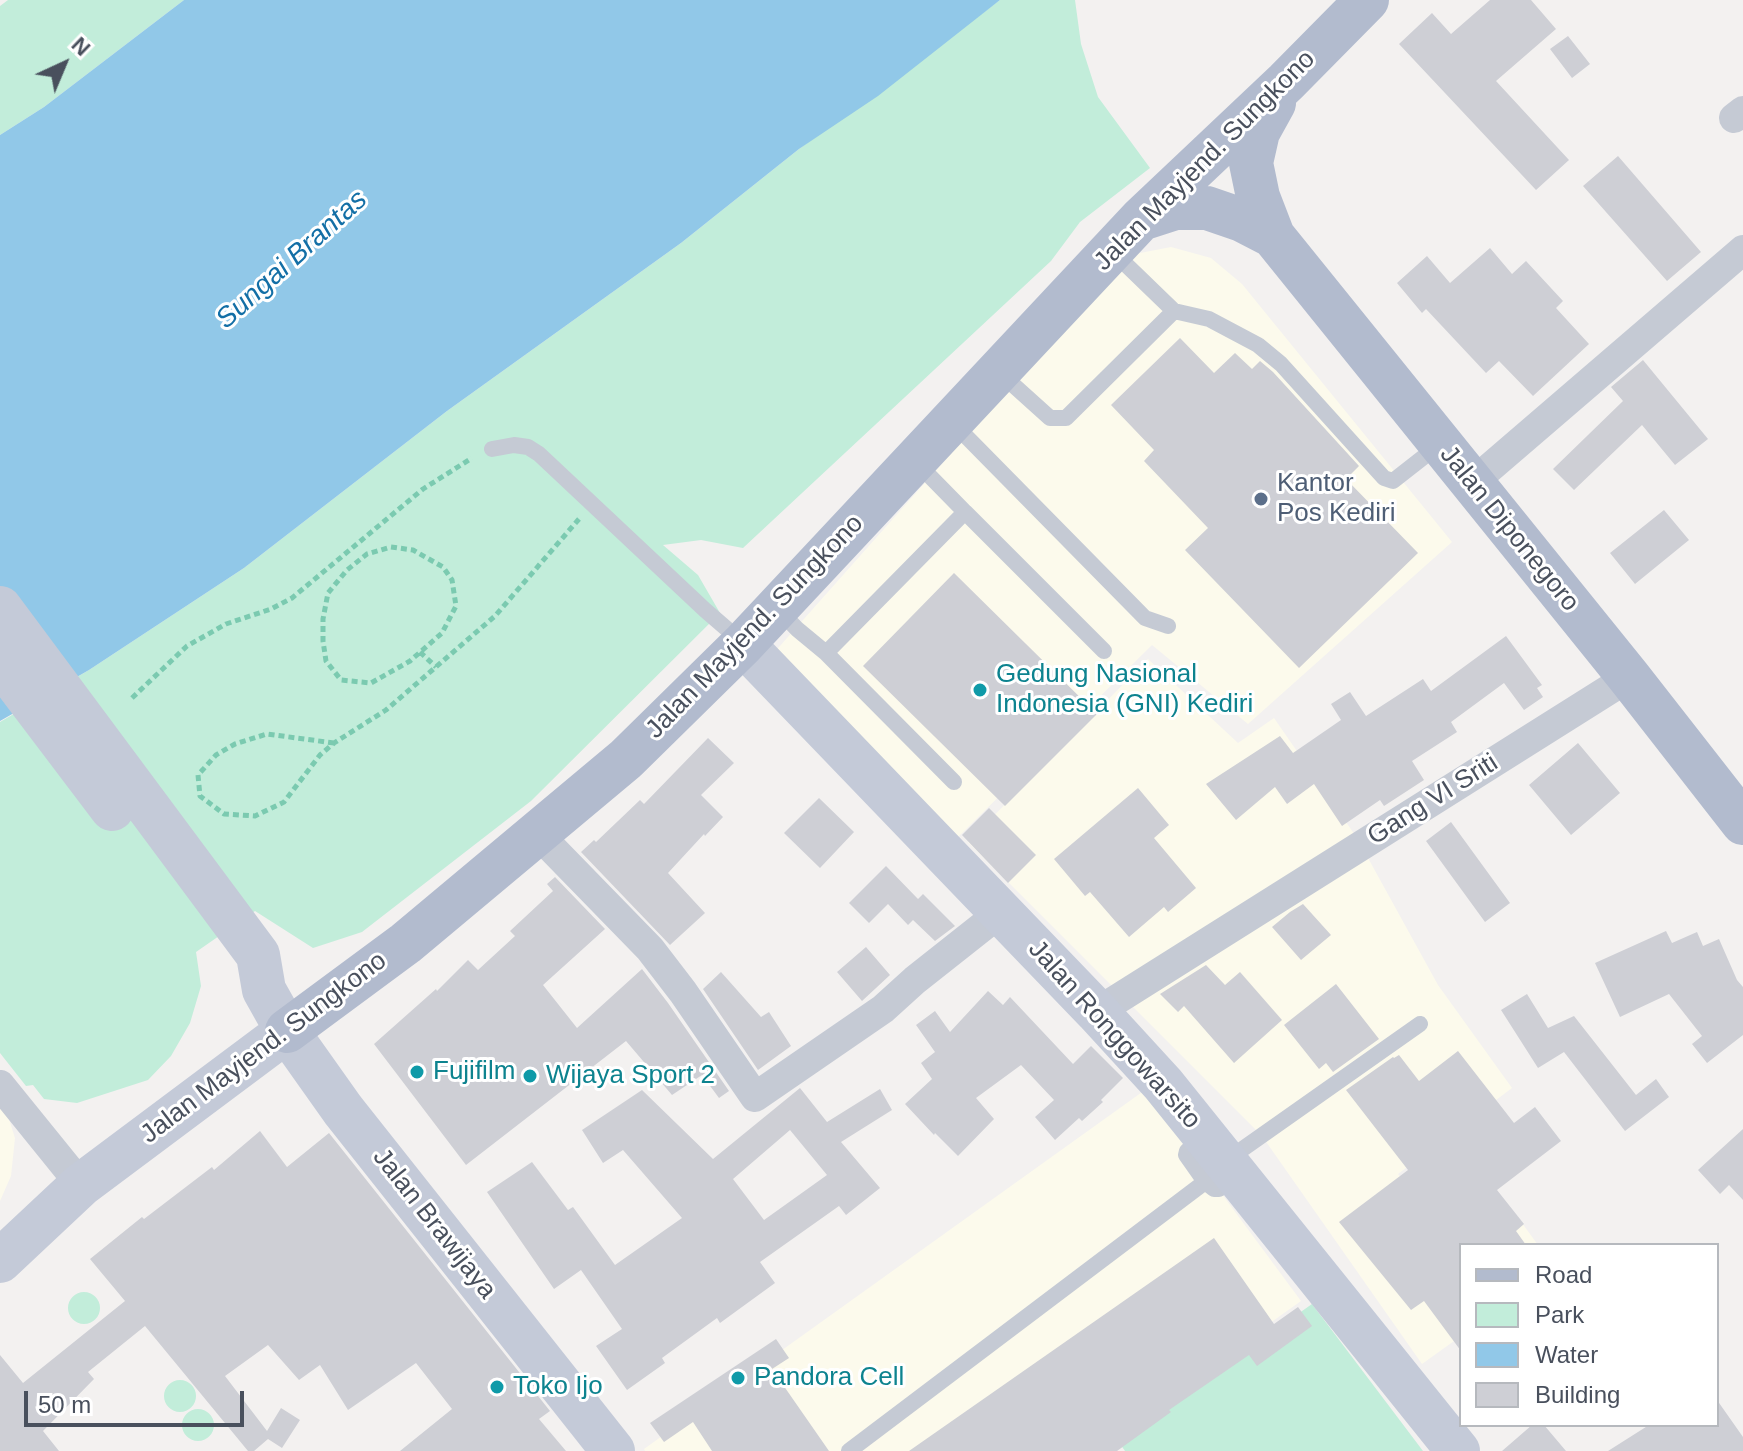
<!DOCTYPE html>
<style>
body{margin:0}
#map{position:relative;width:1743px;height:1451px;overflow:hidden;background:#f3f1f0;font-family:Helvetica,sans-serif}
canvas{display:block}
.legend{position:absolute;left:1459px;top:1243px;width:260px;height:184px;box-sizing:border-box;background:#fff;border:2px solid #b6b9be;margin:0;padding:10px 14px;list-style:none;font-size:24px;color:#49505d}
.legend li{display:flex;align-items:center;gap:16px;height:40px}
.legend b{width:40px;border:2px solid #b6b9be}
.north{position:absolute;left:24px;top:24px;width:80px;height:80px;-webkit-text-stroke:6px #fff;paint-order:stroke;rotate:44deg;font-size:22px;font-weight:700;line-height:32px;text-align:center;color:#49505d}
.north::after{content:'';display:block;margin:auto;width:28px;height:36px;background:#49505d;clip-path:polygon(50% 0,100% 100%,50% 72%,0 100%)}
.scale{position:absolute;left:24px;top:1391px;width:220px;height:36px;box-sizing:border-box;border:4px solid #49505d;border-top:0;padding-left:10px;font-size:24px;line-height:28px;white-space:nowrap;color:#49505d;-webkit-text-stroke:6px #fff;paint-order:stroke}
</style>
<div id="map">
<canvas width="1743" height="1451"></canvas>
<ul class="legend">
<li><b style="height:10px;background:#b2bbce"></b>Road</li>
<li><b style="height:22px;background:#c2edda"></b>Park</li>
<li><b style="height:22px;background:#91c8e8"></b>Water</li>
<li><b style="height:22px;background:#cecfd5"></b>Building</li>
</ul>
<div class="north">N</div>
<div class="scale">50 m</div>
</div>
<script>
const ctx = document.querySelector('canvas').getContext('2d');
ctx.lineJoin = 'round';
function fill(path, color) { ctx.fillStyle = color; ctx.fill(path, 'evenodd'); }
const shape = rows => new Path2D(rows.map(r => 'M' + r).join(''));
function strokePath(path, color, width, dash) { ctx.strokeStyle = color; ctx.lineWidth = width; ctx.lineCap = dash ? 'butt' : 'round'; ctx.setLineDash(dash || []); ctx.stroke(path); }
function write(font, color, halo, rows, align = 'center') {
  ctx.font = font + ' Helvetica,sans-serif'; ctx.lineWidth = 6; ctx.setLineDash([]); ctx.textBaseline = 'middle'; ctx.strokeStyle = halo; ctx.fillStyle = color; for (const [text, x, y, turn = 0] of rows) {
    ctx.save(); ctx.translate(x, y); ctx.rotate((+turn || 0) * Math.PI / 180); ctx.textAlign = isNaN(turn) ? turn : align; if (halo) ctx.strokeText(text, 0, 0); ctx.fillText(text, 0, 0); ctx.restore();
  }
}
fill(shape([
 [1171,247,1211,258,1242,284,1452,542,1248,724,1152,645,955,840,771,656,1092,295,1135,254],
 [1148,659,1238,743,1274,718,1357,838,1438,985,1512,1088,1398,1174,1454,1242,1514,1212,1538,1245,1461,1245,1461,1336,1422,1364,1262,1136,968,842],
 [1145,1090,1301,1301,1117,1432,1054,1451,645,1451,644,1449],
 [0,1105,7,1113,15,1138,11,1176,0,1201]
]), '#fcfaec');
fill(shape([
 [8,0,184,0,44,107,0,135,0,6],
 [1000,0,1075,0,1081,44,1098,97,1150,168,1080,222,1051,261,743,548,701,540,663,545,698,575,720,613,531,801,362,932,313,948,255,911,196,952,201,986,190,1023,171,1056,148,1080,77,1103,44,1099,33,1085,26,1086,0,1053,0,722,89,670,244,568,447,411,681,243,799,149],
 '68 1308a16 16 0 1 1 32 0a16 16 0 1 1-32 0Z',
 [1312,1304,1423,1451,1125,1451,1118,1441],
 '164 1396a16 16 0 1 1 32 0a16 16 0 1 1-32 0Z',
 '182 1425a16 16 0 1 1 32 0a16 16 0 1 1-32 0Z'
]), '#c2edda');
fill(shape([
 [184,0,1000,0,878,96,799,149,681,243,447,411,244,568,89,670,0,721,0,135,44,107]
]), '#91c8e8');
fill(shape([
 [1490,0,1531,0,1556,29,1496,81,1569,160,1536,190,1399,44,1432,13,1451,34],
 [1568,36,1590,64,1572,78,1550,49],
 [1618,156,1701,252,1667,281,1583,186],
 [1490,248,1512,274,1526,261,1563,301,1556,308,1589,344,1533,396,1499,361,1486,373,1426,309,1422,313,1397,283,1427,256,1450,283],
 [1180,338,1214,373,1235,353,1252,369,1260,361,1273,372,1359,466,1346,479,1418,553,1299,668,1185,550,1208,528,1144,461,1154,450,1111,405],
 [1643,360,1708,439,1675,465,1642,425,1574,490,1553,469,1623,401,1611,387],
 [1664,510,1689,540,1635,584,1610,553],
 [954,573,1097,714,1005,806,863,666],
 [1506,636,1542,685,1537,688,1543,697,1524,710,1504,683,1451,722,1457,732,1412,761,1424,780,1384,806,1380,800,1342,826,1314,784,1287,804,1275,787,1236,820,1206,784,1280,736,1293,753,1341,720,1331,704,1350,692,1366,716,1423,679,1431,691],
 [708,738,734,763,701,795,723,817,705,836,704,834,668,873,705,913,670,945,581,852,594,840,596,842,640,800,644,804],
 [1578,743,1620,793,1571,835,1529,785],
 [1138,788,1169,825,1154,838,1196,888,1168,912,1164,907,1129,937,1090,892,1085,896,1054,859],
 [819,798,854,832,820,868,784,833],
 [989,808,1036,855,1008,883,962,835],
 [1451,822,1510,903,1485,922,1426,841],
 [886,866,918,899,923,894,955,926,935,941,913,920,908,925,888,904,869,923,849,903],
 [555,877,605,929,543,985,577,1028,642,969,668,1003,729,1091,719,1098,702,1075,672,1095,626,1041,466,1165,374,1044,436,989,437,991,468,960,478,970,515,936,510,931,553,891,547,884],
 [1303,904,1331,935,1301,960,1272,927,1290,912],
 [1666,931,1672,943,1697,932,1703,946,1719,939,1737,980,1743,987,1743,1035,1707,1063,1692,1044,1702,1036,1669,994,1620,1017,1595,963],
 [866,947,890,975,862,1001,837,972],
 [1206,965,1225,985,1240,972,1282,1020,1234,1063,1184,1006,1178,1012,1160,994],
 [721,972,761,1017,769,1012,791,1046,758,1070,703,989],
 [1336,984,1379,1039,1333,1072,1326,1063,1319,1069,1284,1025],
 [988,991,1003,1005,1010,997,1073,1064,1091,1046,1123,1078,1101,1100,1103,1102,1082,1121,1079,1118,1055,1140,1035,1117,1054,1100,1021,1065,976,1098,994,1119,958,1156,935,1133,934,1135,905,1104,932,1079,921,1063,935,1052,916,1025,935,1011,950,1032],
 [1527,994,1548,1028,1574,1016,1636,1095,1656,1079,1669,1097,1625,1131,1564,1052,1538,1068,1501,1010],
 [1458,1051,1514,1123,1535,1107,1561,1141,1497,1190,1524,1224,1516,1231,1526,1245,1461,1245,1461,1351,1424,1301,1411,1310,1339,1222,1408,1170,1346,1090,1393,1057,1394,1058,1399,1055,1419,1081],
 [800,1088,827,1122,880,1089,892,1110,841,1142,880,1188,846,1215,839,1206,760,1262,775,1283,720,1323,717,1318,662,1358,665,1363,627,1390,596,1346,622,1329,581,1270,554,1289,487,1192,532,1162,568,1210,573,1207,615,1265,682,1218,623,1150,603,1163,582,1130,642,1090,713,1159],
 [790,1130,827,1175,764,1220,733,1179],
 [1743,1129,1743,1200,1729,1185,1720,1194,1698,1170],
 [260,1131,287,1167,329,1133,550,1411,539,1419,566,1451,400,1451,452,1409,416,1363,348,1410,320,1365,299,1380,268,1345,225,1376,267,1431,281,1408,300,1420,282,1448,268,1439,254,1451,248,1451,145,1326,88,1372,94,1379,43,1431,59,1451,0,1451,0,1355,23,1383,125,1301,90,1259,142,1217,144,1219,212,1167,214,1170],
 [1214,1238,1274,1324,1298,1307,1312,1326,1257,1366,1249,1355,1169,1410,1171,1412,1117,1451,909,1451],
 [776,1339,789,1358,772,1369,829,1451,712,1451,693,1422,664,1442,650,1423],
 [1717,1400,1743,1437,1743,1451,1608,1451,1649,1425,1717,1425],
 [1532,1425,1544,1425,1566,1451,1502,1451]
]), '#cecfd5');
strokePath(shape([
 [391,547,413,550,443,567,452,580,456,606,442,633,410,661,371,683,341,680,326,661,323,641,323,619,328,593,347,570,367,554,391,547],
 [420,652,436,667],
 [132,698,187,646,226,624,271,609,292,598,423,489,472,458],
 [334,743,267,734,235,744,216,755,198,775,200,796,224,814,255,816,284,802,320,755,334,743,386,710,495,616,579,519]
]), '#7bcab0', 5, [6, 4]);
strokePath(shape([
 [1113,252,1174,311,1209,319,1258,345,1281,364,1384,478,1393,481,1439,445],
 [1000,373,1050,418,1066,418,1174,311],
 [953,423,1145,618,1168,626],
 [492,449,514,445,528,447,539,454,705,610,742,642],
 [965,512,1104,651],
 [778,609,797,629,826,653,965,512,916,462],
 [826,653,954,782],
 [1203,1136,1187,1151,1186,1155,1205,1182,1214,1189,1219,1189,1236,1177],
 [1227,1160,1420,1024],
 [849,1451,1205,1182]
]), '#c5cad4', 16);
strokePath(shape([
 [1734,118,1743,111],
 [1472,483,1743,250],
 [537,833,650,949,683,992,755,1097,883,1009,915,980,1001,912],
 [1097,1012,1629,677],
 [0,1085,81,1185]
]), '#c5cad4', 30);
strokePath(shape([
 [0,608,258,955,264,990,287,1031,343,1110,613,1451],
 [743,644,1097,1012,1163,1084,1458,1451],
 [0,661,112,809],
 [0,1261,81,1185,287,1031]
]), '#c4cad8', 44);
strokePath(shape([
 [1274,103,1258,132,1251,163,1258,197,1273,236,1629,677,1743,823],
 [1141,219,1175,208,1207,208,1242,220,1273,236],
 [287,1031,406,943,626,759,743,644,1141,219,1286,82,1367,0]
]), '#b2bbce', 44);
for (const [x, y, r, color] of [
 [1261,499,8,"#5c6f8a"],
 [980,690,8,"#0f9aa8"],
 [417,1072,8,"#0f9aa8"],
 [530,1076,8,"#0f9aa8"],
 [738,1378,8,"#0f9aa8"],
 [497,1387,8,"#0f9aa8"]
]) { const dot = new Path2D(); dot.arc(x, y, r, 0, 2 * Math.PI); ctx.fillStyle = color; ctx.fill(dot); strokePath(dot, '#fff', 3); }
write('26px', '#49505d', '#fff', [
 ["Jalan Mayjend. Sungkono",1205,161,-45],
 ["Jalan Diponegoro",1509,529,51],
 ["Jalan Mayjend. Sungkono",755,627,-46],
 ["Gang VI Sriti",1433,800,-32],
 ["Jalan Ronggowarsito",1114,1035,48],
 ["Jalan Mayjend. Sungkono",264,1048,-37],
 ["Jalan Brawijaya",434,1224,52]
]);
write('26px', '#4e5e75', '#fff', [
 ["Kantor",1277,484],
 ["Pos Kediri",1277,514]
], 'left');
write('26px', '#0d838f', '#fff', [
 ["Gedung Nasional",996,675],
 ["Indonesia (GNI) Kediri",996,705],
 ["Fujifilm",433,1072],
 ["Wijaya Sport 2",546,1076],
 ["Pandora Cell",754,1378],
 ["Toko Ijo",513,1387]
], 'left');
write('italic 28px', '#136fa6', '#fff', [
 ["Sungai Brantas",292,260,-42]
]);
</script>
